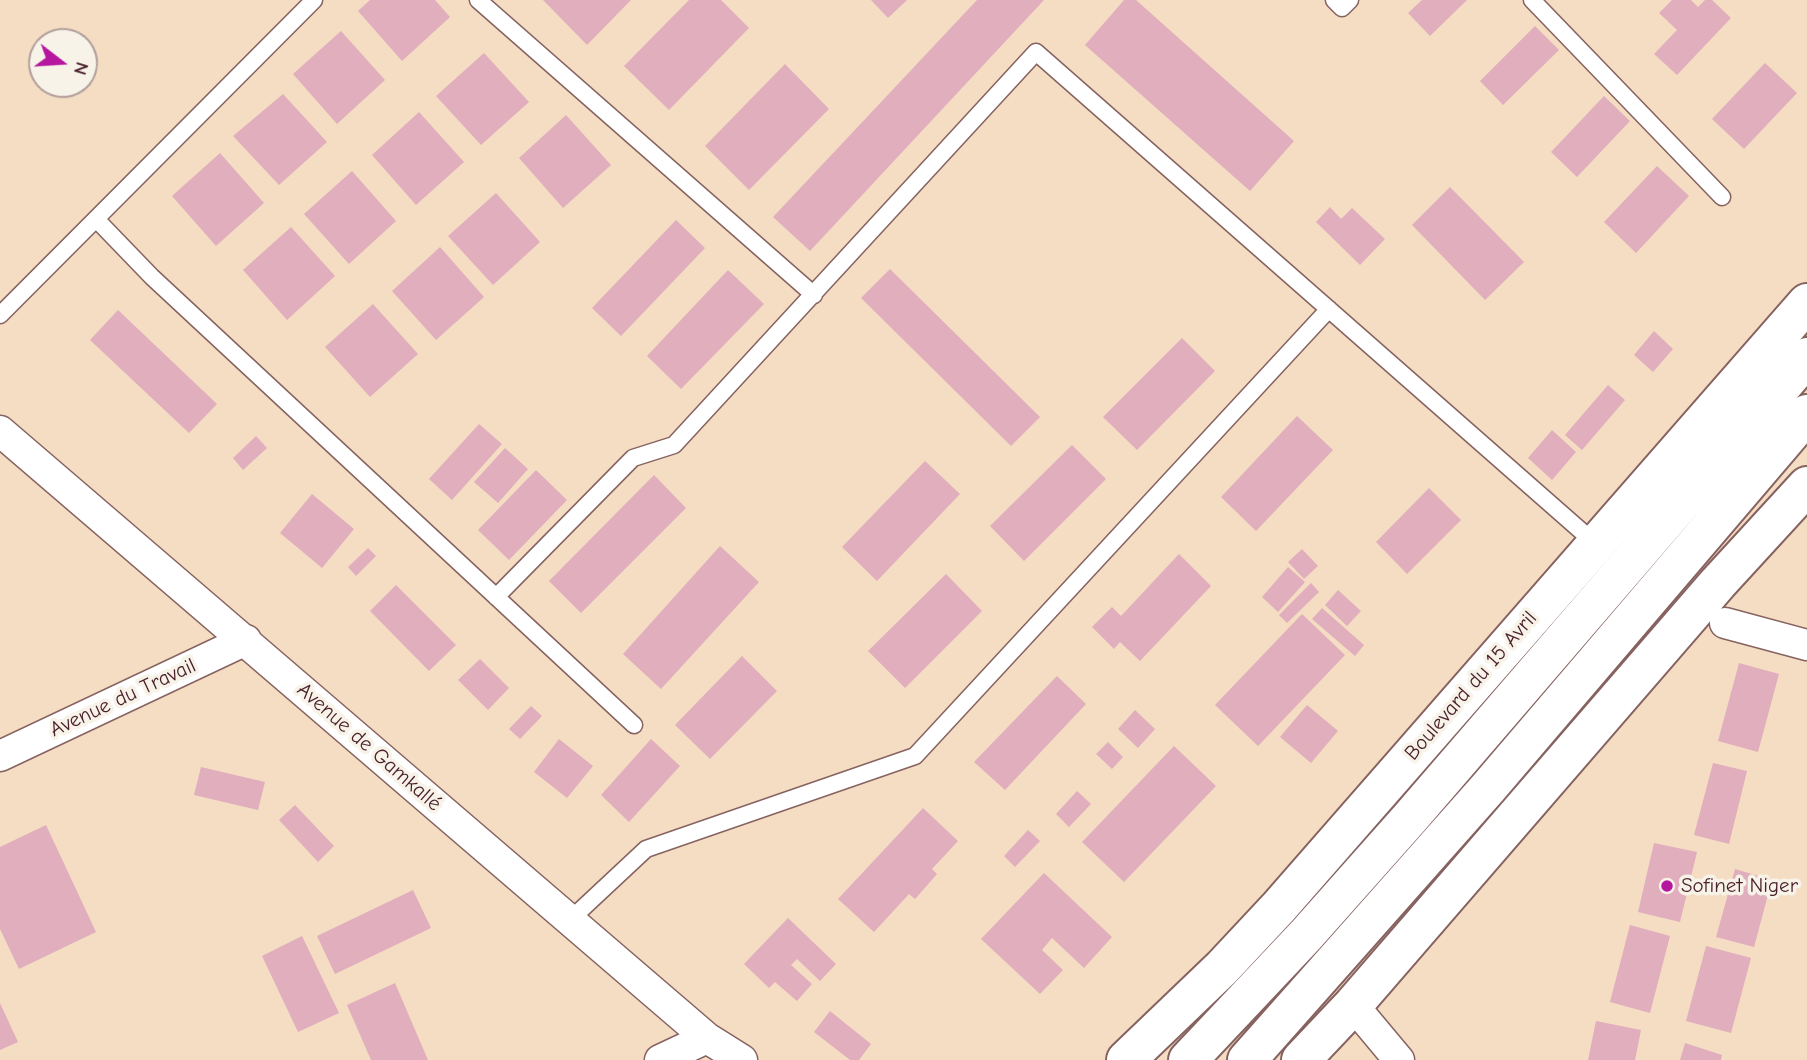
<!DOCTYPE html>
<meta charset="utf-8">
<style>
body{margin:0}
#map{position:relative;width:1807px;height:1060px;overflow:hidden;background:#f4ddc2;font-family:"Comic Neue",sans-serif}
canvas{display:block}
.north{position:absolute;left:28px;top:28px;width:70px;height:70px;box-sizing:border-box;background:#f7f3e8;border:2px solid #b29e9c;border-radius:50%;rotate:107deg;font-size:19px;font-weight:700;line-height:28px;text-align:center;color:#4a1f2b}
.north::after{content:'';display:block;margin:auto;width:24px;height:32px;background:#b5179e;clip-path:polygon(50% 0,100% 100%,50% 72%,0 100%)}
</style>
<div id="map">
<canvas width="1807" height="1060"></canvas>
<div class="north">N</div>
</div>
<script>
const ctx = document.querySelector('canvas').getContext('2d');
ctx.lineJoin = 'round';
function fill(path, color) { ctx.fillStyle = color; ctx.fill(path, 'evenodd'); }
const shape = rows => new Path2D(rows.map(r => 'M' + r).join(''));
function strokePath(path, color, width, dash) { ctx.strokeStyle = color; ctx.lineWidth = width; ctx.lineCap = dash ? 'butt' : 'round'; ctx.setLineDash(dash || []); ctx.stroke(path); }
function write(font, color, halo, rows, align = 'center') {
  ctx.font = font + ' "Comic Neue",sans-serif'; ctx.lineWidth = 7; ctx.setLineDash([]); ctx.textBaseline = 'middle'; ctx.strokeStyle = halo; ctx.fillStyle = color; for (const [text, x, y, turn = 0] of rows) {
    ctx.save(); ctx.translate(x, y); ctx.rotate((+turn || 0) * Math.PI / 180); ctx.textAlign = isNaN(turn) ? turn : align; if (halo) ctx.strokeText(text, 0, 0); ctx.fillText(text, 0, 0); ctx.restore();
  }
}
fill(shape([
 [370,0,435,0,450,17,402,61,358,11],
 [543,0,631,0,587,45],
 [689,0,721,0,749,28,669,110,624,66],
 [871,0,907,0,888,18],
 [977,0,1044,0,810,251,773,217],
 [1124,0,1136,0,1294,141,1250,191,1085,45],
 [1422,0,1467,0,1430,36,1408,13],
 [1672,0,1691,0,1698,7,1705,0,1712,0,1731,18,1677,75,1654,54,1677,30,1659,13],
 [1535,26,1559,50,1503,105,1480,81],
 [341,31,385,80,337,124,293,74],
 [484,53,529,102,481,145,436,96],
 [1765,63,1797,93,1744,149,1712,119],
 [785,64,829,109,749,190,705,146],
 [283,94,327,142,279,185,233,136],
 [1604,96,1630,121,1577,177,1551,152],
 [419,112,464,162,416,205,372,155],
 [566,115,611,165,563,208,519,158],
 [220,153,264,203,216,246,172,196],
 [1657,166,1689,196,1636,253,1604,222],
 [352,171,396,221,349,264,304,214],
 [1450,187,1524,262,1485,300,1412,225],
 [496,193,540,242,493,285,448,236],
 [1330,207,1341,219,1352,208,1385,239,1360,265,1316,222],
 [676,220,705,248,621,336,592,308],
 [291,227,335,276,287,320,243,270],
 [440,247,484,297,436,340,392,291],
 [890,269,1040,417,1011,446,861,298],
 [728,270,764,304,681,389,647,356],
 [373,304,418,354,370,397,325,347],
 [118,310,217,404,189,433,90,340],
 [1654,331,1673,349,1653,372,1634,355],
 [1182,338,1215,371,1137,450,1103,417],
 [1608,385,1625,400,1582,450,1565,435],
 [1297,416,1333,450,1256,531,1221,497],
 [479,424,502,444,452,500,429,479],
 [1552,430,1576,452,1552,480,1528,458],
 [256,436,267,448,243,470,233,458],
 [1072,445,1106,479,1024,561,990,526],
 [505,448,528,469,498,503,474,482],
 [925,461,960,494,877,581,842,547],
 [536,470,567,500,509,560,478,530],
 [654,475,686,508,581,613,549,581],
 [1429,488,1461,520,1407,574,1376,542],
 [312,494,354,529,322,568,280,533],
 [720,546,759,582,661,689,623,654],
 [368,548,376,556,356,576,348,567],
 [1302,549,1318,566,1304,579,1288,562],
 [1179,554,1211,586,1140,661,1120,642,1114,649,1092,627,1112,607,1121,616],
 [1288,567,1305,582,1278,612,1262,597],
 [946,574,982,611,905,688,868,651],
 [1311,583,1319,592,1287,623,1279,615],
 [396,585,456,645,429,671,370,611],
 [1338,590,1361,611,1347,626,1325,605],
 [1322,608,1364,645,1355,656,1312,619],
 [1302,614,1345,655,1258,746,1215,705],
 [742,656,777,691,710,759,675,725],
 [480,659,509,688,488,710,458,680],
 [1739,663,1779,674,1758,752,1718,741],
 [1057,676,1086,704,1005,790,974,762],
 [1307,705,1338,731,1311,763,1280,737],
 [531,706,542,716,520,739,509,729],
 [1135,710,1155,729,1138,748,1118,729],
 [559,739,593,766,567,798,534,772],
 [651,739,680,766,629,822,601,795],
 [1108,742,1123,757,1112,769,1096,754],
 [1174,746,1216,786,1124,882,1082,842],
 [1713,763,1747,771,1729,844,1694,835],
 [201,767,265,782,258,810,194,795],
 [1077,791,1091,804,1069,827,1056,814],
 [295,805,334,846,318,862,279,820],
 [923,808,958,841,932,869,937,874,915,899,909,894,874,932,838,899],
 [46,825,96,932,19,969,0,929,0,847],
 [1028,830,1040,841,1015,867,1004,856],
 [1654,843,1697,852,1680,922,1638,912],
 [1735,869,1772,880,1754,947,1716,937],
 [1044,873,1112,937,1084,968,1052,938,1042,950,1063,970,1040,994,981,939],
 [413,890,431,928,335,974,317,936],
 [788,918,836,964,820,981,797,959,791,965,812,984,797,1001,775,982,769,988,744,964],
 [1630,925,1670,936,1650,1013,1610,1002],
 [302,936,339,1013,298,1032,262,956],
 [1706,946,1751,958,1731,1033,1686,1021],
 [395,983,428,1060,371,1060,347,1005],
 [0,1003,18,1042,0,1050],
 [830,1011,871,1044,859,1060,850,1060,814,1032],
 [1596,1021,1641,1030,1635,1060,1588,1060],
 [1685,1043,1722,1055,1721,1060,1680,1060]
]), '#e0aebd');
const service = shape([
 [478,0,814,295],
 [1334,0,1342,8,1350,0],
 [1532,0,1722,197],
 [96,219,152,277,634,725],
 [0,315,314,0],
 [496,597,633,458,674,445,1036,52,1596,544],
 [570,920,646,849,915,756,1329,309]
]);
const minor = shape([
 [0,431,707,1038,742,1060],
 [1725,623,1807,645],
 [0,756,246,640],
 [1353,1005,1399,1060],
 [660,1060,707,1038]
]);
const primary = shape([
 [1126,1060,1222,968,1279,907,1807,303],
 [1301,1060,1353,1005,1718,583,1807,486]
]);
const trunk = shape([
 [1188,1060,1306,935,1410,818,1807,357],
 [1247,1060,1488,788,1807,414]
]);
strokePath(service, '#866260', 19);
strokePath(minor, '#866260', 33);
strokePath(primary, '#866260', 42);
strokePath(trunk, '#866260', 42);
strokePath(service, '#fff', 16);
strokePath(minor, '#fff', 30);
strokePath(primary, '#fff', 38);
strokePath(trunk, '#fff', 38);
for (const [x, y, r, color] of [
 [1667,886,7,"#b5179e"]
]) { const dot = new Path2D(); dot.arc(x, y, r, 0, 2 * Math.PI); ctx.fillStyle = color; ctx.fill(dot); strokePath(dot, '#f7f3e8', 2.5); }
write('21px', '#4a1f2b', '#f7f3e8', [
 ["Boulevard du 15 Avril",1471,686,-49],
 ["Avenue du Travail",123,698,-25],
 ["Avenue de Gamkallé",369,747,41]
]);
write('21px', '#4a1f2b', '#f7f3e8', [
 ["Sofinet Niger",1681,886]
], 'left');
</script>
